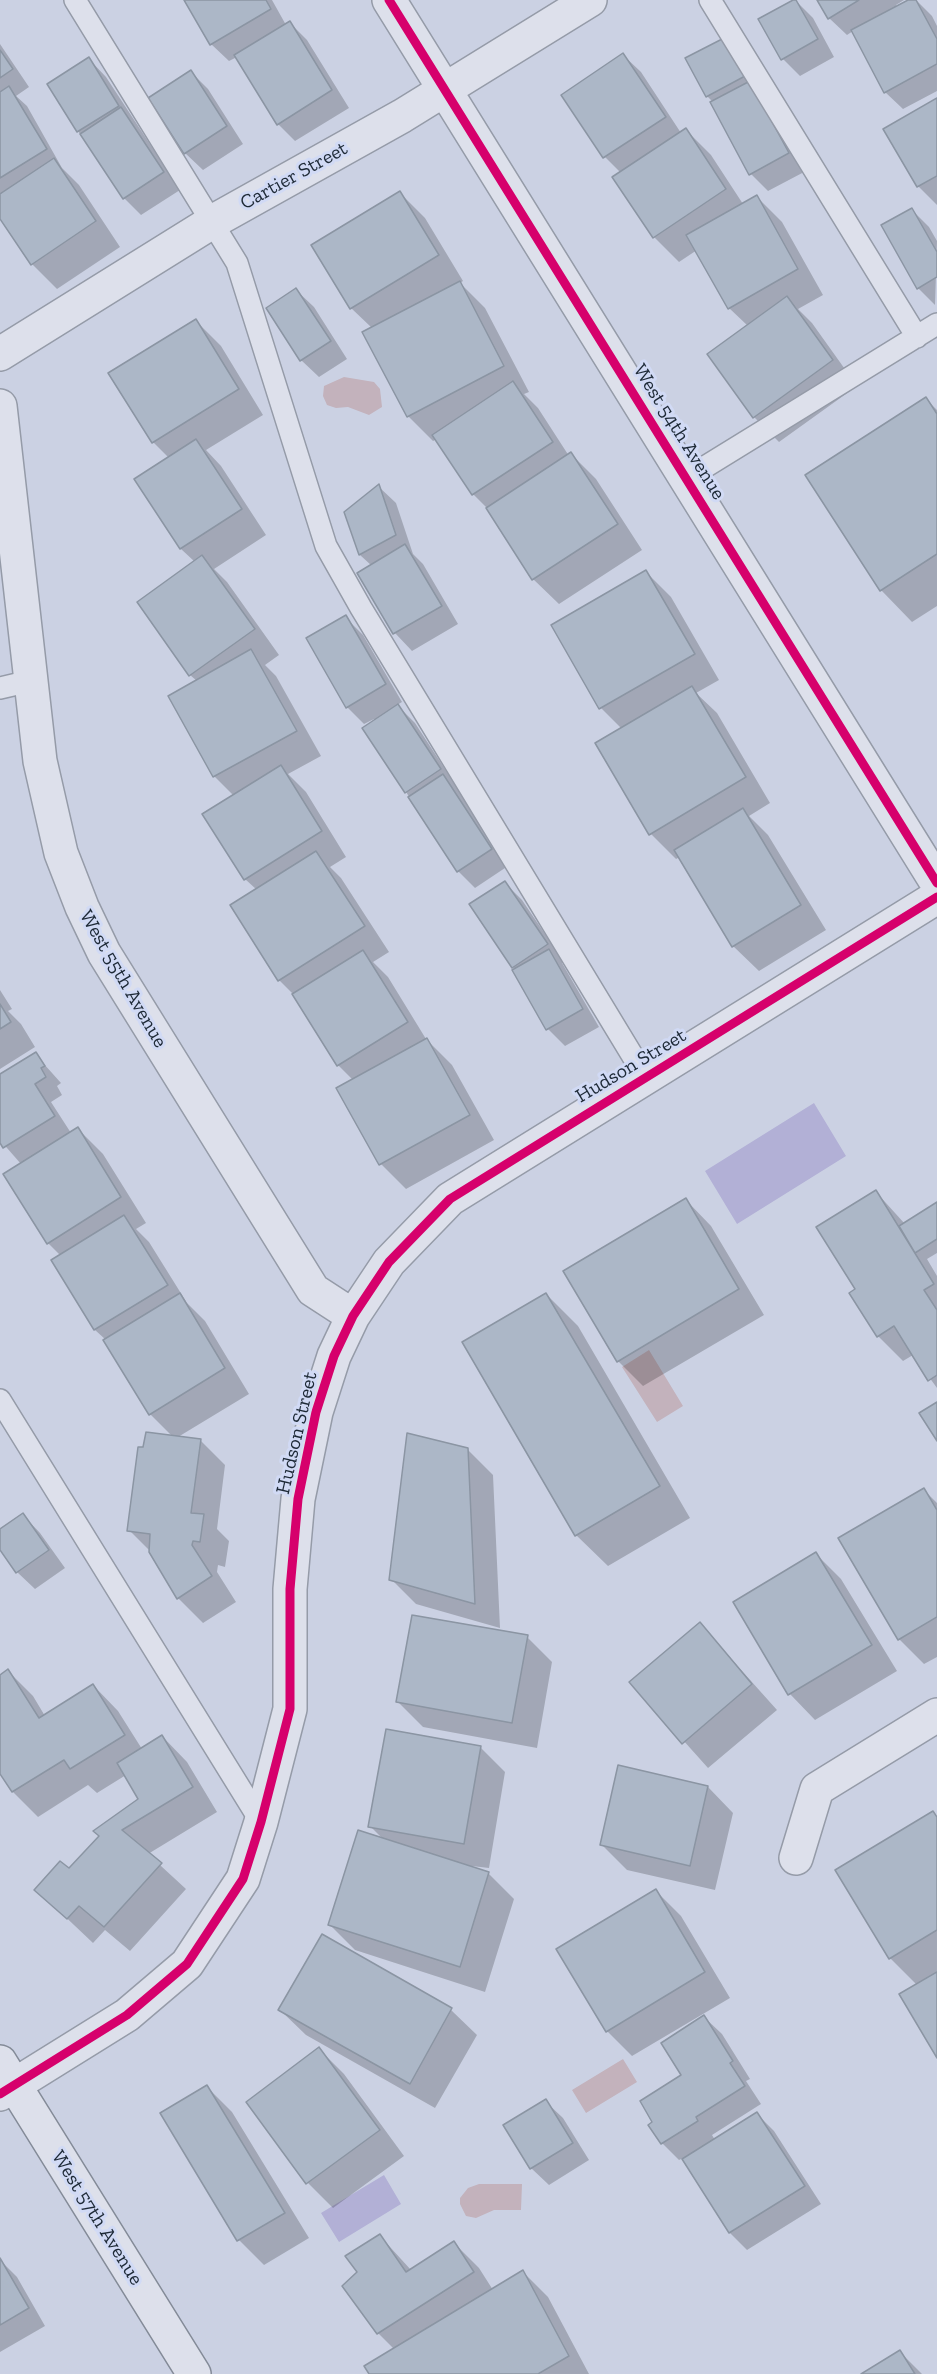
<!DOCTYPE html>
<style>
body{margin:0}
canvas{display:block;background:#cbd1e3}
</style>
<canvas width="937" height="2374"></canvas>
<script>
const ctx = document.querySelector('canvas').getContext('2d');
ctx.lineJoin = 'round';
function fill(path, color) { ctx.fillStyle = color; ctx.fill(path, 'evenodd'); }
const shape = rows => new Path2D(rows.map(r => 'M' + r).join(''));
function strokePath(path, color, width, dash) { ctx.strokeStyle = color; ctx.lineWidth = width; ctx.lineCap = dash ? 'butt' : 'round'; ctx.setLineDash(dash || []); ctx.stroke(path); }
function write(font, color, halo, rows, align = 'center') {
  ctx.font = font + ' "Zilla Slab",serif'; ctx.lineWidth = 6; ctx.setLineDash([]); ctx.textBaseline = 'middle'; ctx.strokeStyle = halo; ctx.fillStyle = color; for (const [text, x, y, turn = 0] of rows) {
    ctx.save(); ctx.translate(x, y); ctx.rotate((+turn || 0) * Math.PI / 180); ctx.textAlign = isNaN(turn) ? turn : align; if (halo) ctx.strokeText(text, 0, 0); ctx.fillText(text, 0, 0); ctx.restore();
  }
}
fill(shape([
 [814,1103,846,1156,737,1224,705,1171],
 [384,2175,401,2204,339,2242,321,2213]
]), '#b2b0d6');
fill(shape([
 [344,377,374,382,380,389,382,407,369,415,348,407,336,408,327,405,323,396,324,386],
 [649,1350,683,1406,657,1422,622,1367],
 [623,2059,637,2082,586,2113,572,2090],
 [479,2184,522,2184,521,2210,494,2210,476,2218,466,2216,460,2204,460,2198,468,2188]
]), '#c3b2bc');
fill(shape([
 [186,0,272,0,286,25,290,23,307,40,349,108,295,141,278,124,237,57,229,61,211,44],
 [795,0,813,18,834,57,800,76,783,59],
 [818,0,904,0,896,5,897,7,916,0,932,16,937,26,937,91,903,109,885,92,853,31,847,35,829,18],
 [726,39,806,171,768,191,751,174,713,102,707,96],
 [0,44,29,87,16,96,27,106,62,168,79,185,120,247,57,289,32,264,0,216],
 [623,55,641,72,681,133,686,130,711,155,743,204,757,197,782,222,823,295,798,309,812,323,857,386,779,442,754,417,748,326,729,308,697,250,679,262,654,237,621,173,605,157,563,95],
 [89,59,106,77,180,190,141,215,124,198,78,131],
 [191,72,208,89,243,144,203,170,185,153],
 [937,99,937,205,918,186],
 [400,193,425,218,463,281,460,283,485,308,529,392,524,394,538,408,569,456,571,454,596,479,642,550,559,604,533,579,488,509,473,494,437,439,433,441,408,416,372,328,351,308],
 [912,210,929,227,937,241,935,305,918,288],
 [296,290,314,307,347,359,319,377,301,360],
 [196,321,221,346,263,415,206,450,221,466,266,535,214,569,227,582,279,655,265,665,276,676,321,756,288,774,306,792,346,857,330,867,341,878,389,952,373,962,388,977,426,1039,452,1065,494,1140,406,1189,381,1164,338,1088,353,1080,338,1065,295,996,279,980,257,890,245,879,234,796,214,776,170,697,197,681,190,675,195,562,181,549,136,480,169,458,153,442],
 [926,399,937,410,937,606,912,622,881,590],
 [378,486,396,503,413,554,423,564,458,624,412,651,395,633,359,574,372,566,360,555,346,513],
 [646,572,671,597,719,680,696,693,717,713,770,803,749,816,768,835,826,930,759,971,733,946,680,857,676,859,651,834,622,729,601,708,553,625],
 [345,617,363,635,402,702,397,705,415,723,508,866,475,888,458,871,406,792,374,719,364,724,347,707],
 [505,883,522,900,564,962,562,963,599,1027,565,1046,548,1029,513,967],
 [0,990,12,1009,8,1011,21,1024,35,1047,0,1069],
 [35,1054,61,1083,57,1086,62,1095,51,1102,71,1133,78,1129,103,1154,146,1223,136,1229,149,1242,187,1303,205,1321,249,1394,178,1437,200,1440,225,1465,217,1529,229,1541,225,1567,218,1565,217,1572,236,1602,203,1623,178,1598,151,1552,129,1530,173,1437,150,1414,106,1340,95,1330,53,1261,61,1256,48,1243,21,1164,0,1140,0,1076],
 [876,1192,905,1224,937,1204,937,1253,927,1259,937,1276,937,1388,913,1355,903,1361,878,1336,858,1290],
 [686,1200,711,1226,764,1315,643,1386,618,1361],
 [546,1294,578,1326,690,1518,608,1566,576,1535],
 [467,1449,493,1475,500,1628,416,1604,391,1579],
 [924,1490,937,1503,937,1657,924,1664,899,1639],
 [23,1515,40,1533,65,1568,35,1589,17,1572,0,1547,0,1531],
 [816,1554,841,1579,897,1671,815,1720,790,1694,735,1602],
 [700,1624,777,1710,708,1768,631,1682],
 [527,1637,552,1662,537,1748,423,1727,398,1702],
 [8,1671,33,1696,45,1716,93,1685,118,1711,142,1749,162,1736,187,1762,217,1812,148,1854,186,1889,130,1951,105,1930,93,1943,36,1889,70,1870,140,1799,126,1775,97,1793,88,1785,38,1817,13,1792,0,1771,0,1676],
 [480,1747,505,1772,489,1868,463,1865,489,1874,514,1899,485,1992,355,1950,330,1925,384,1840,370,1826],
 [708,1787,733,1813,715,1890,627,1870,602,1845],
 [933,1813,937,1817,937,2055,917,1985,890,1958,837,1871],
 [656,1891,681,1916,730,1998,632,2056,607,2031],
 [322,1936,451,2010,477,2035,435,2108,306,2035,280,2010],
 [704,2017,722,2034,750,2079,746,2081,761,2104,712,2135,715,2140,757,2114,774,2131,821,2204,747,2250,730,2233,683,2158,679,2160,662,2143],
 [319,2049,344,2074,404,2156,333,2208,308,2183],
 [207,2087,232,2112,309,2238,264,2265,239,2240],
 [545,2101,563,2118,589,2160,549,2185,531,2168],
 [380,2236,411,2270,454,2243,479,2268,493,2290,523,2272,548,2297,589,2374,371,2374,395,2350,378,2333,359,2273],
 [0,2260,17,2277,45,2326,0,2352],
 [900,2352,922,2374,864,2374]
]), '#0003');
const building = shape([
 [184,0,266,0,271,9,210,45,184,0],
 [793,0,796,0,818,39,781,60,758,19,793,0],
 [817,0,859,0,828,19,817,0],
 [908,0,916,0,937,39,937,64,884,93,851,30,908,0],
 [290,21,332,90,277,125,234,55,290,21],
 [726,37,747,75,706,97,685,58,726,37],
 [0,50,13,69,0,78,0,50],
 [623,53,666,117,603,158,561,95,623,53],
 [89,57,119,106,77,132,47,84,89,57],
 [191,70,227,126,184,154,148,98,191,70],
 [750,81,789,153,749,175,710,102,750,81],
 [9,86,47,149,0,178,0,92,9,86],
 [937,98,937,176,917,187,883,129,937,98],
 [121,107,164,172,123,199,80,134,121,107],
 [686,128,726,189,653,238,612,177,686,128],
 [54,158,96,221,31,265,0,219,0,194,54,158],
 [400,191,439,255,350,309,311,245,400,191],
 [757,195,798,269,728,309,686,235,757,195],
 [912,208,937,252,937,277,917,289,881,225,912,208],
 [460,281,504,366,407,417,362,332,460,281],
 [296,288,331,341,300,361,266,308,296,288],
 [787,296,833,360,753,418,707,354,787,296],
 [196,319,239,389,152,443,108,373,196,319],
 [513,381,553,442,472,495,432,435,513,381],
 [926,397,937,414,937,554,880,591,805,475,926,397],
 [196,439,242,509,180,549,134,479,196,439],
 [571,452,618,524,532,580,486,508,571,452],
 [379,484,396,535,359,555,344,512,379,484],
 [405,544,442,606,393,634,357,573,405,544],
 [202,555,255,629,189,676,137,602,202,555],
 [646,570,695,654,599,709,551,625,646,570],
 [346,615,386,684,346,708,306,638,346,615],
 [251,649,297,731,213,777,168,696,251,649],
 [692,686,746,777,649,835,595,743,692,686],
 [398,704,441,769,405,793,362,728,398,704],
 [281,765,322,831,244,880,202,814,281,765],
 [443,774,492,849,457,872,408,797,443,774],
 [743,808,801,905,732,947,674,850,743,808],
 [316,851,365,926,278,981,230,905,316,851],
 [505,881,548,944,512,968,469,904,505,881],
 [549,949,583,1009,546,1030,512,970,549,949],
 [363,950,408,1022,337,1066,292,994,363,950],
 [0,1004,11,1022,0,1029,0,1004],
 [427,1038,470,1115,379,1165,336,1088,427,1038],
 [36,1052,45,1066,41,1068,46,1077,35,1084,55,1116,3,1148,0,1143,0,1074,36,1052],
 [78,1127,121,1197,47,1244,3,1174,78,1127],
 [876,1190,934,1284,924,1290,937,1310,937,1375,928,1381,894,1326,877,1337,849,1293,855,1289,816,1227,876,1190],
 [686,1198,739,1289,617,1362,563,1271,686,1198],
 [937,1202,937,1239,915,1253,899,1226,937,1202],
 [124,1215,168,1285,94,1330,51,1260,124,1215],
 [180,1293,225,1368,149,1415,103,1340,180,1293],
 [546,1293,660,1486,575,1536,462,1342,546,1293],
 [937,1402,937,1441,919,1413,937,1402],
 [146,1432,201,1439,191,1513,204,1514,200,1542,193,1541,192,1545,212,1576,177,1599,149,1552,150,1534,127,1531,138,1447,143,1447,146,1432],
 [407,1433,468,1448,475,1604,389,1580,407,1433],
 [924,1488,937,1510,937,1617,898,1640,838,1538,924,1488],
 [23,1513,49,1550,16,1573,0,1550,0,1529,23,1513],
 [816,1552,872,1645,788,1695,733,1602,816,1552],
 [412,1615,528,1635,512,1723,396,1702,412,1615],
 [700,1622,752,1684,682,1744,629,1682,700,1622],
 [8,1669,39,1718,93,1684,125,1735,70,1769,64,1760,12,1792,0,1774,0,1675,8,1669],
 [386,1729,481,1746,464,1844,368,1827,386,1729],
 [162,1735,193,1787,122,1830,162,1863,104,1927,79,1906,67,1919,34,1890,60,1861,69,1868,99,1836,93,1831,138,1799,117,1763,162,1735],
 [618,1765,708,1786,690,1866,600,1845,618,1765],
 [933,1811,937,1817,937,1930,889,1959,835,1870,933,1811],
 [358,1830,489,1872,460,1967,328,1925,358,1830],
 [656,1889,705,1972,606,2032,556,1949,656,1889],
 [322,1934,452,2008,410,2084,278,2010,322,1934],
 [937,1972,937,2058,899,1994,937,1972],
 [704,2015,733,2061,730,2063,745,2086,696,2117,698,2121,661,2144,648,2125,652,2122,640,2101,681,2075,661,2043,704,2015],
 [319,2047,380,2130,306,2184,246,2102,319,2047],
 [207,2085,285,2213,237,2241,160,2113,207,2085],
 [546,2099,573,2143,530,2169,503,2125,546,2099],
 [757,2112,805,2186,729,2233,682,2159,757,2112],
 [380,2234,406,2272,454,2241,474,2272,377,2334,342,2286,357,2272,345,2256,380,2234],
 [0,2258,29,2308,0,2325,0,2258],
 [523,2270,569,2356,538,2374,369,2374,364,2366,523,2270],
 [900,2350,915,2374,861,2374,900,2350]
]);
fill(building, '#acb7c7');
strokePath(building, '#8b95a3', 1.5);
const lane = shape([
 [75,0,237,263,326,546,361,608,646,1078],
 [710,0,917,337],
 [687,478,937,324],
 [0,688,30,681],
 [0,1400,261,1822]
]);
const street = shape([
 [389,0,937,883],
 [0,354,212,222,402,116,590,0],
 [0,406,40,761,61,853,82,907,104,953,313,1290,353,1316],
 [796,1858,817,1789,937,1715],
 [0,2094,127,2015,187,1964,243,1879,261,1822,290,1709,290,1589,298,1499,316,1412,334,1356,353,1316,389,1262,450,1199,937,897]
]);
const secondary = shape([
 [0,2062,194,2374]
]);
strokePath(lane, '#959ba8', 24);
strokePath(street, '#959ba8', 36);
strokePath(secondary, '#848b98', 36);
strokePath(lane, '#dde0eb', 21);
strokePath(street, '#dde0eb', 33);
strokePath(secondary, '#dde0eb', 33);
strokePath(shape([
 [389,0,937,883],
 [0,2094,127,2015,187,1964,243,1879,261,1822,290,1709,290,1589,298,1499,316,1412,334,1356,353,1316,389,1262,450,1199,937,897]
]), '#d6006c', 9);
write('20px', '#1d2936', '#d1daf5', [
 ["Cartier Street",294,176,-29],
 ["West 54th Avenue",679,432,58],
 ["West 55th Avenue",123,979,60],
 ["Hudson Street",631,1066,-31],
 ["Hudson Street",297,1433,-77],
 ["West 57th Avenue",97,2218,58]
]);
</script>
